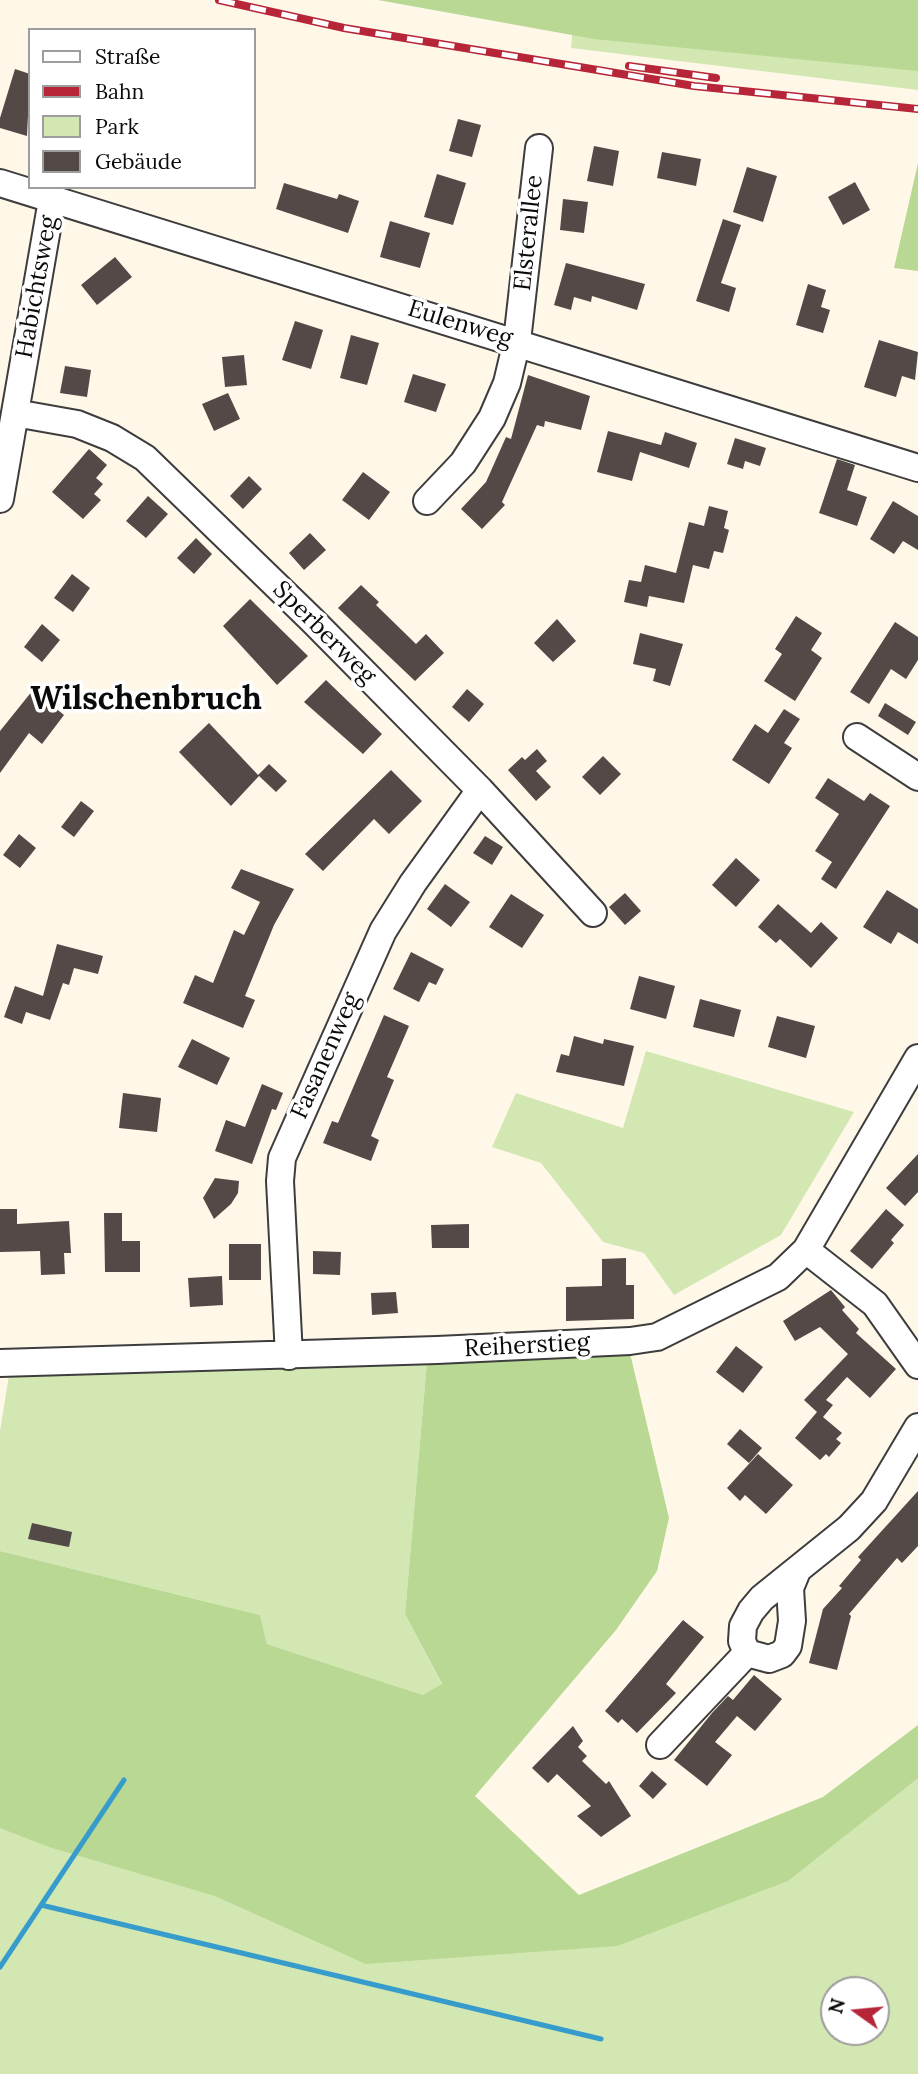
<!DOCTYPE html>
<meta charset="utf-8">
<style>
body{margin:0}
#map{position:relative;width:918px;height:2074px;overflow:hidden;background:#fff8e8;font-family:Lora,serif}
canvas{display:block}
.legend{position:absolute;left:28px;top:28px;width:228px;height:161px;box-sizing:border-box;background:#fff;border:2px solid #9d9d9d;margin:0;padding:9px 12px;list-style:none;font-size:21px;color:#0a0a0a}
.legend li{display:flex;align-items:center;gap:14px;height:35px}
.legend b{width:35px;border:2px solid #9d9d9d}
.north{position:absolute;left:820px;top:1976px;width:70px;height:70px;box-sizing:border-box;background:#fff;border:2px solid #9d9d9d;border-radius:50%;rotate:285deg;font-size:19px;font-weight:700;line-height:28px;text-align:center;color:#0a0a0a}
.north::after{content:'';display:block;margin:auto;width:24px;height:32px;background:#b72539;clip-path:polygon(50% 0,100% 100%,50% 72%,0 100%)}
</style>
<div id="map">
<canvas width="918" height="2074"></canvas>
<ul class="legend">
<li><b style="height:9px;background:#fff"></b>Straße</li>
<li><b style="height:9px;background:#b72539"></b>Bahn</li>
<li><b style="height:19px;background:#d3e7b3"></b>Park</li>
<li><b style="height:19px;background:#534a47"></b>Gebäude</li>
</ul>
<div class="north">N</div>
</div>
<script>
const ctx = document.querySelector('canvas').getContext('2d');
ctx.lineJoin = 'round';
function fill(path, color) { ctx.fillStyle = color; ctx.fill(path, 'evenodd'); }
const shape = rows => new Path2D(rows.map(r => 'M' + r).join(''));
function strokePath(path, color, width, dash) { ctx.strokeStyle = color; ctx.lineWidth = width; ctx.lineCap = dash ? 'butt' : 'round'; ctx.setLineDash(dash || []); ctx.stroke(path); }
function write(font, color, halo, rows, align = 'center') {
  ctx.font = font + ' Lora,serif'; ctx.lineWidth = 7; ctx.setLineDash([]); ctx.textBaseline = 'middle'; ctx.strokeStyle = halo; ctx.fillStyle = color; for (const [text, x, y, turn = 0] of rows) {
    ctx.save(); ctx.translate(x, y); ctx.rotate((+turn || 0) * Math.PI / 180); ctx.textAlign = isNaN(turn) ? turn : align; if (halo) ctx.strokeText(text, 0, 0); ctx.fillText(text, 0, 0); ctx.restore();
  }
}
fill(shape([
 [575,0,918,0,918,90,571,48],
 [646,1051,854,1112,781,1235,674,1295,644,1253,603,1242,541,1163,492,1147,516,1093,623,1128],
 [427,1362,405,1614,442,1685,423,1695,267,1644,260,1615,0,1551,0,1431,10,1369],
 [918,1737,918,2074,0,2074,0,1815,621,1941],
 [834,1990,876,1990,876,2032,834,2032]
]), '#d3e7b3');
fill(shape([
 [378,0,918,0,918,71,594,39],
 [918,163,918,271,894,268],
 [630,1353,669,1518,657,1571,616,1630,475,1796,579,1895,823,1797,918,1725,918,1778,788,1881,617,1946,366,1964,215,1896,49,1847,0,1828,0,1551,260,1615,267,1644,423,1695,442,1684,405,1614,427,1362]
]), '#b8d893');
strokePath(shape([
 [41,1905,601,2039],
 [0,1967,124,1780]
]), '#369ccb', 5);
fill(shape([
 [15,69,30,74,27,136,0,128,0,118],
 [458,119,481,125,472,157,449,151],
 [594,146,619,151,613,186,587,181],
 [662,152,701,159,696,186,657,178],
 [747,167,777,176,763,222,733,212],
 [437,174,466,183,453,225,424,217],
 [855,182,870,210,843,225,828,197],
 [284,183,337,199,339,194,359,201,348,233,276,209],
 [563,199,588,202,584,233,560,230],
 [723,219,741,225,721,283,736,288,729,312,696,301],
 [390,221,430,233,420,268,380,257],
 [115,257,132,277,97,305,81,285],
 [566,263,645,284,637,310,592,296,591,302,574,297,571,310,554,305],
 [808,284,826,290,821,307,830,310,823,333,796,325],
 [295,321,323,330,311,369,282,360],
 [351,335,379,343,367,385,340,378],
 [879,340,918,352,915,380,902,376,896,397,864,387],
 [244,355,247,385,225,387,222,357],
 [65,366,91,370,87,397,60,393],
 [413,374,446,384,436,412,404,402],
 [528,375,590,396,581,430,545,421,544,427,537,425,502,502,505,505,482,529,461,509,486,482,506,437,511,439],
 [228,393,240,419,214,431,202,404],
 [608,431,661,445,665,432,697,443,689,468,640,452,632,481,597,472],
 [735,438,766,448,760,466,745,461,743,469,727,464],
 [89,449,107,465,96,478,103,484,94,494,101,500,83,519,52,492],
 [837,459,855,465,847,490,867,497,857,526,819,513],
 [363,472,390,492,369,520,342,500],
 [249,476,262,489,243,509,230,496],
 [148,496,168,514,146,538,126,521],
 [893,501,918,516,918,550,903,541,894,554,870,539],
 [709,506,728,511,724,528,729,530,723,553,714,551,709,569,693,565,684,603,649,596,647,607,624,602,629,580,641,582,645,565,676,573,689,522,704,526],
 [310,533,326,550,304,570,289,553],
 [196,538,212,554,194,574,177,558],
 [72,574,90,588,73,612,54,598],
 [361,585,379,602,376,605,416,644,426,634,444,653,415,681,338,608],
 [250,599,308,656,277,685,223,626],
 [796,616,822,633,811,650,822,658,795,701,764,681,782,654,775,649],
 [557,619,576,641,553,662,534,643],
 [895,622,918,637,918,660,906,679,891,669,869,704,850,692],
 [42,624,60,640,42,662,24,647],
 [640,633,683,644,670,686,653,681,656,669,633,664],
 [326,680,382,734,363,754,304,702],
 [467,689,484,704,469,722,452,707],
 [33,690,64,715,42,744,29,733,0,773,0,731],
 [885,703,916,722,908,735,878,716],
 [784,709,800,719,784,743,792,748,769,784,732,760,755,724,768,733],
 [209,723,259,776,231,806,179,752],
 [537,749,547,761,536,771,551,787,536,801,508,770,522,757,525,760],
 [603,756,621,774,600,795,582,777],
 [269,764,287,781,276,792,258,775],
 [391,770,422,801,389,834,374,819,323,871,305,854],
 [828,778,864,801,870,793,890,806,836,889,821,879,832,862,815,851,839,814,815,798],
 [81,801,94,811,74,837,61,827],
 [19,834,36,848,20,868,3,855],
 [485,836,503,847,492,865,473,853],
 [736,858,760,880,736,907,712,885],
 [241,869,294,889,274,925,245,996,255,1000,243,1028,183,1003,195,975,213,983,234,930,244,935,260,902,231,888],
 [445,884,470,902,451,927,427,909],
 [887,890,918,909,918,944,898,932,891,944,863,927],
 [625,893,641,911,625,925,609,907],
 [511,894,544,915,522,948,489,927],
 [778,904,811,933,821,922,838,938,811,968,780,939,776,943,758,927],
 [57,944,103,956,98,974,74,968,69,985,63,983,50,1020,26,1012,22,1024,4,1017,15,986,43,996],
 [411,952,444,969,436,985,429,982,419,1002,393,989],
 [639,976,675,986,666,1019,630,1009],
 [700,999,741,1010,734,1037,693,1027],
 [384,1015,409,1026,387,1077,394,1080,371,1136,379,1140,371,1161,323,1143,332,1121,338,1123],
 [777,1016,815,1026,806,1058,768,1047],
 [574,1036,603,1044,604,1039,634,1046,624,1086,556,1072,561,1054,569,1056],
 [192,1039,230,1058,217,1085,178,1067],
 [262,1084,283,1093,276,1110,272,1109,252,1164,215,1151,226,1120,245,1127],
 [123,1093,161,1098,157,1132,119,1128],
 [918,1154,918,1192,905,1206,886,1188],
 [215,1178,239,1181,238,1193,231,1204,214,1219,203,1198],
 [0,1209,17,1209,17,1224,69,1221,71,1253,64,1253,65,1274,41,1275,40,1251,0,1252],
 [886,1209,904,1225,891,1240,894,1243,872,1269,850,1251],
 [104,1213,122,1213,122,1241,140,1241,140,1272,105,1272],
 [469,1224,469,1248,432,1248,431,1225],
 [229,1244,261,1244,261,1280,229,1280],
 [313,1251,341,1252,340,1275,313,1274],
 [626,1258,626,1285,634,1285,634,1319,566,1321,566,1287,602,1286,602,1259],
 [222,1276,223,1305,190,1307,188,1278],
 [831,1290,845,1307,842,1310,859,1329,856,1333,896,1369,870,1398,847,1377,826,1400,833,1405,823,1417,842,1433,836,1439,841,1443,829,1457,826,1454,820,1460,795,1438,817,1412,804,1400,848,1354,820,1327,795,1341,783,1321],
 [396,1292,398,1313,372,1315,371,1293],
 [736,1346,763,1367,743,1393,716,1372],
 [740,1429,762,1448,749,1463,727,1444],
 [758,1454,793,1485,766,1514,745,1495,740,1501,727,1488],
 [918,1491,918,1546,902,1563,897,1558,849,1614,851,1616,837,1670,809,1663,823,1609,842,1588,839,1586,861,1560,858,1557],
 [32,1523,72,1532,69,1547,28,1539],
 [683,1620,704,1637,666,1684,676,1693,637,1733,622,1719,618,1723,605,1711],
 [754,1675,782,1699,755,1731,737,1716,715,1742,732,1755,707,1786,674,1760,712,1713,728,1696,733,1700],
 [573,1726,583,1741,578,1747,587,1756,582,1761,606,1784,609,1781,631,1816,601,1837,577,1816,591,1806,557,1774,548,1783,532,1768],
 [652,1771,667,1784,653,1799,639,1786]
]), '#534a47');
const minor = shape([
 [0,183,918,468],
 [15,413,77,424,112,438,145,458,313,621,480,790,593,913],
 [0,499,52,200],
 [427,501,463,463,492,418,507,383,517,341,539,148],
 [857,737,918,777],
 [806,1250,875,1304,918,1365],
 [289,1356,280,1181,282,1158,383,931,413,883,480,790],
 [0,1363,437,1350,630,1341,657,1337,778,1277,806,1250,918,1058],
 [797,1571,790,1588,792,1621,788,1646,782,1654,769,1659,747,1653,742,1641,743,1626,751,1611,762,1598,849,1528,874,1501,918,1427],
 [660,1745,747,1653]
]);
strokePath(minor, '#3d3d3d', 30);
strokePath(minor, '#fff', 26);
const rail = shape([
 [219,0,344,28,694,86,918,109],
 [629,66,716,78]
]);
strokePath(rail, '#b72539', 8);
strokePath(rail, '#fff', 5, [16]);
write('24px', '#0a0a0a', '#fff', [
 ["Elsterallee",529,233,-84],
 ["Habichtsweg",37,287,-80],
 ["Eulenweg",460,324,17],
 ["Sperberweg",324,633,45],
 ["Fasanenweg",326,1056,-66],
 ["Reiherstieg",527,1346,-3]
]);
write('bold 32px', '#0a0a0a', '#fff', [
 ["Wilschenbruch",146,700]
]);
</script>
